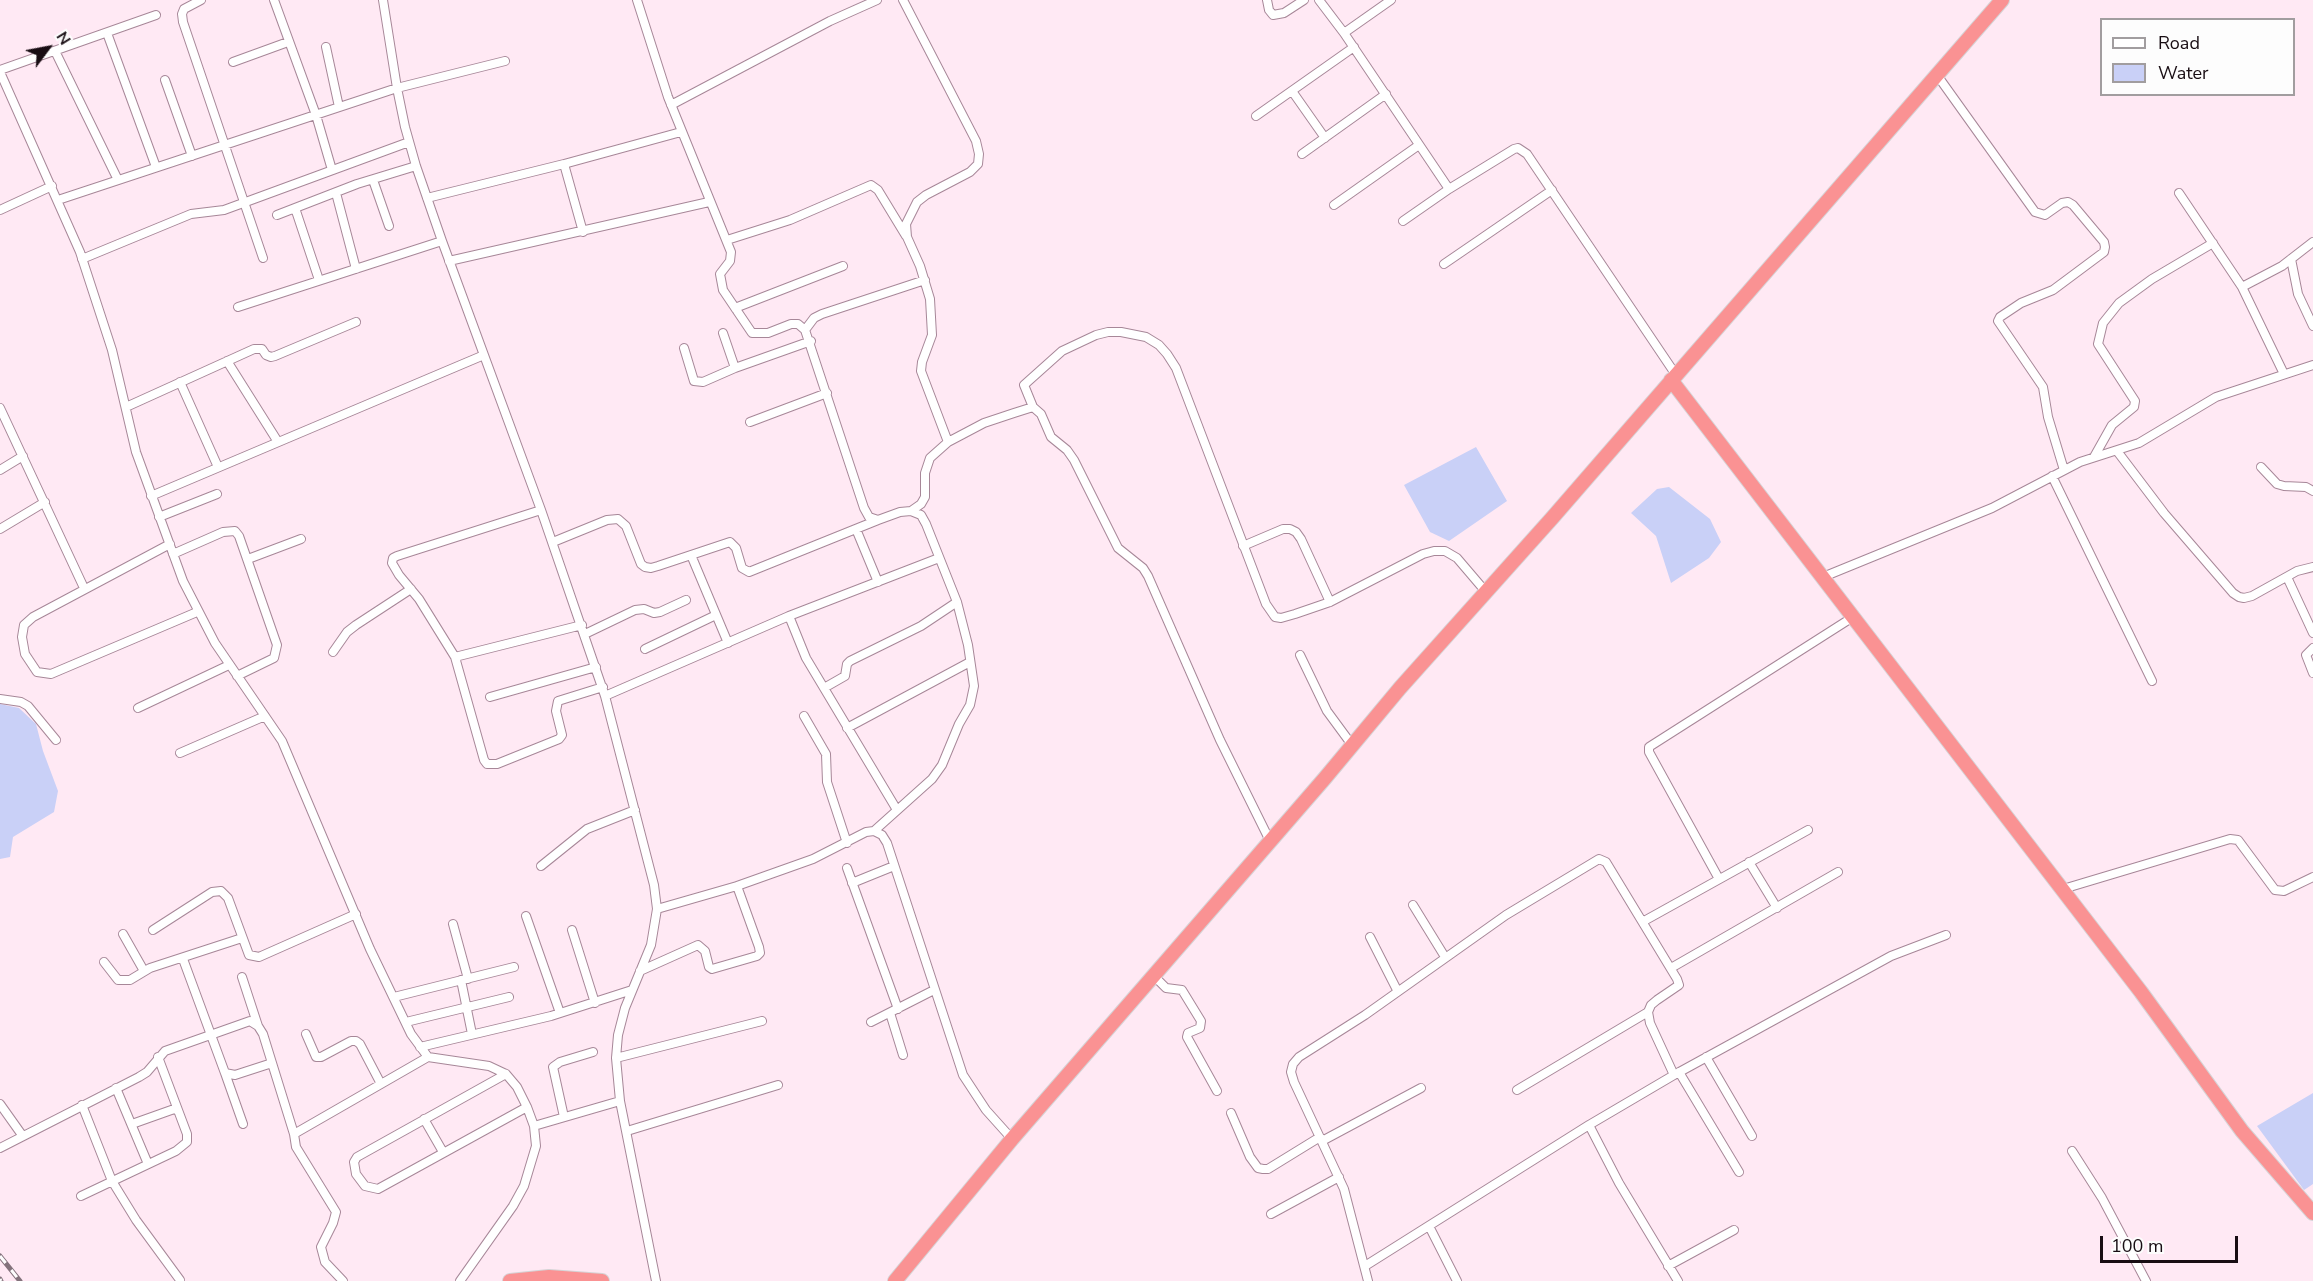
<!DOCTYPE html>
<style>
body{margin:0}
#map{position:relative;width:2313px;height:1281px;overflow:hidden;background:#ffe9f4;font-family:"Nunito Sans",sans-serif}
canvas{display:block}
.legend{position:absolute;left:2100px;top:18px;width:195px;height:78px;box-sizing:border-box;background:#fdfdfd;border:2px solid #a19d9f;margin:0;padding:8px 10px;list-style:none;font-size:18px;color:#180d13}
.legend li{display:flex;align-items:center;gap:12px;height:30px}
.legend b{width:30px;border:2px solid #a19d9f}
.north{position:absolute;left:18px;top:18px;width:60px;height:60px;-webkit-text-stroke:4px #fdfdfd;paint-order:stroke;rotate:58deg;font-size:16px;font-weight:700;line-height:24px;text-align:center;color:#180d13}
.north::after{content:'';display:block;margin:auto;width:21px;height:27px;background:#180d13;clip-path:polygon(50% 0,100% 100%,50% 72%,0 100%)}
.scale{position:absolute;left:2100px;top:1236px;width:138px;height:27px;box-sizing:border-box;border:3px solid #180d13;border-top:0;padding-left:8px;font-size:18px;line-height:21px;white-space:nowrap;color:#180d13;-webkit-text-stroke:4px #fdfdfd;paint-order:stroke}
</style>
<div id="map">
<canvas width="2313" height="1281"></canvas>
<ul class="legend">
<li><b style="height:8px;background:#fff"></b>Road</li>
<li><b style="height:16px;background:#c9d0f7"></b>Water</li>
</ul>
<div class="north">N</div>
<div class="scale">100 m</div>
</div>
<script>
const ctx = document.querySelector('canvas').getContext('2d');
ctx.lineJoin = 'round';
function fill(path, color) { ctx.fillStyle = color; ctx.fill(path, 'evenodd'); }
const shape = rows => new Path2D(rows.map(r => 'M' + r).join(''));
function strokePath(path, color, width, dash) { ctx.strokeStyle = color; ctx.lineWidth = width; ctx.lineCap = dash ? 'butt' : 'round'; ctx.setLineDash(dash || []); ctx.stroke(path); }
fill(shape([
 [1476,447,1507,501,1449,541,1430,532,1404,485],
 [1669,487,1710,519,1721,542,1709,558,1671,583,1656,536,1631,513,1657,489],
 [0,704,19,708,36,724,43,751,58,791,54,812,13,837,10,857,0,859],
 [2313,1093,2313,1184,2304,1190,2257,1126]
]), '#c9d0f7');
const street = shape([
 [201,0,184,9,182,14,183,22,263,258],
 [274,0,316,115,332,170],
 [383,0,397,88,405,127,416,166,442,241,541,510,605,696,654,885,657,909,651,945,625,1008,618,1035,616,1058,620,1101,656,1281],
 [637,0,668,97,731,252,730,261,720,274,723,290,752,333,768,333,791,324,798,324,805,330,864,508,869,517,878,520,900,512,911,511,921,515,926,524,957,602,968,645,974,686,970,705,959,724,942,765,932,779,874,831],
 [903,0,976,141,979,154,978,164,970,172,926,195,917,202,906,224,907,237,920,266,930,299,932,335,922,362,921,371,948,442,930,458,925,473,925,497,921,504,911,511],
 [1267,0,1269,10,1273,15,1284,13,1304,0],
 [1319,0,1344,33,1449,189,1514,149,1518,148,1527,154,1676,375],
 [107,33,156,167],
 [1344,33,1391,0],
 [326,47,339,107],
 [55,51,118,180],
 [233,62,288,42],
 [0,70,156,15],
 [0,72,80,252,112,350,136,452,183,581,215,643,282,741,370,949,411,1034,428,1057,489,1066,506,1074,517,1087,527,1107,534,1126,536,1146,524,1186,513,1206,460,1281],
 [1937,75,2035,212,2045,215,2062,203,2068,202,2073,205,2104,242,2105,247,2104,252,2053,290,2021,303,2000,317,1998,321,2043,387,2048,417,2064,470],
 [165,80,192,156],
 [1292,91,1325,138],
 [671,105,830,21,877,0],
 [1256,116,1354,47],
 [1302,154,1386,94],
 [564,164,583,232],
 [373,180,389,226],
 [336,193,356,269],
 [2179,193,2242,287,2284,374],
 [427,198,564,164,681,132],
 [58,200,397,88,505,61],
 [1334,205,1419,145],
 [295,208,319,280],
 [0,210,52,186],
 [277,215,357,184,416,166],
 [1403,221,1449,189],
 [727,240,790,220,871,185,878,190,906,236],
 [82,259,191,214,224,210,409,142],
 [2291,259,2298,294,2313,326],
 [449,261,709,202],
 [1444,264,1552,190],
 [2242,287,2282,266,2313,242],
 [238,307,442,241],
 [735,308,843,266],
 [805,330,814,318,822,314,925,280],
 [723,333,735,368],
 [684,348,694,381,703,382,735,368,811,341],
 [227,361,278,442],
 [180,382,218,467],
 [126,407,254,349,262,349,266,355,271,357,275,356,356,322],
 [1033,407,1024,385,1062,351,1096,335,1108,332,1121,332,1146,337,1159,345,1167,354,1176,368,1266,604,1275,617,1281,618,1295,614,1330,602,1423,554,1434,551,1445,551,1457,558,1486,592],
 [0,408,84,588],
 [750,422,827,393],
 [948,442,984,423,1014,413,1033,407,1041,414,1051,437,1067,450,1074,460,1118,548,1143,568,1148,576,1220,740,1270,841],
 [2117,451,2164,513,2233,593,2239,597,2244,598,2252,596,2297,571,2313,567],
 [2094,457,2112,425,2134,407,2135,401,2098,344,2103,323,2119,303,2152,279,2213,243],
 [2261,467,2277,484,2284,486,2306,487,2313,491],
 [0,470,23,456],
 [2052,476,2152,681],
 [151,496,484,355],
 [541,510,397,556,393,558,392,563,399,575,419,599,455,657,484,760,487,764,497,764,559,739,562,735,556,711,558,701,603,687],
 [159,517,217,494],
 [0,529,45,502],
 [856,529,878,582],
 [553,542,607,520,618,519,626,526,641,564,645,567,651,568,658,566,730,542,736,548,742,568,749,572,878,520],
 [170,544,33,617,24,625,22,637,25,654,37,672,51,674,197,612],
 [1243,546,1283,529,1290,529,1296,532,1301,539,1330,602],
 [173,554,223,532,235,531,239,536,277,645,274,658,237,676],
 [691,555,728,643],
 [248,559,301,539],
 [1823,577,1992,508,2080,462,2139,443,2216,397,2313,365],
 [2287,577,2313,633],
 [789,616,806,658,897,810],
 [585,634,635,610,644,609,654,613,660,612,686,600],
 [2313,648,2306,655,2313,673],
 [645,649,716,615],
 [333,652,347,632,356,625,411,589],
 [1300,655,1327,711,1352,745],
 [455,657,582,625],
 [824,688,845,676,847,664,850,661,921,626,957,602],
 [605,696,789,616,939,558],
 [490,697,596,667],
 [0,699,21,702,28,706,56,740],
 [138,708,229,665],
 [804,716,826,754,827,782,847,843],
 [847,728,970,662],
 [180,753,265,716],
 [1749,862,1777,908],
 [541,866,587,829,635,810],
 [847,868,898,1009],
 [1719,879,1649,752,1649,747,1853,617],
 [852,883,894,866],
 [2063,889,2230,839,2238,840,2275,890,2284,891,2313,877],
 [1413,905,1445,957],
 [657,909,737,886,813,859,866,832,874,831,882,835,887,843,963,1075,986,1110,1012,1139],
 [526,916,560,1013],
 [1644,921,1808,830],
 [453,924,468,979],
 [153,930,212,892,221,891,228,898,249,955,259,957,356,914],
 [572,930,595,1003],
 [123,934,144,971],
 [1370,937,1397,990],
 [183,959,225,1073,235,1075,272,1063],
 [104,962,118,980,130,980,150,968,242,938],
 [1671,968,1838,872],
 [640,971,698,945,705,951,709,967,712,969,757,956,760,953,759,947,737,886],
 [1153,975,1166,988,1182,990,1201,1021,1200,1028,1188,1033,1187,1037,1217,1091],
 [242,977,258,1026],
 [461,980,472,1034],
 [394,997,514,967],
 [890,1013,903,1055],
 [406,1022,509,997],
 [871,1022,934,990],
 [306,1034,316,1057,321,1057,351,1041,356,1041,360,1044,381,1084],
 [420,1047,551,1016,632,990],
 [1706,1057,1752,1136],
 [616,1058,762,1021],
 [1679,1072,1739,1172],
 [225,1073,243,1124],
 [506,1074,357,1157,354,1162,356,1174,365,1186,378,1189,527,1107],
 [116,1088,148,1164],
 [1517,1090,1648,1012],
 [0,1104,22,1135],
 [82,1105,112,1181,136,1220,180,1280],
 [1231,1113,1250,1157,1258,1168,1263,1169,1268,1169,1320,1137],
 [564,1117,553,1067,560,1062,593,1052],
 [424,1119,443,1152],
 [132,1124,177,1108],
 [1589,1125,1619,1183,1678,1281],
 [534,1126,620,1101],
 [627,1131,778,1085],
 [1322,1141,1421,1088],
 [0,1148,139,1077,147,1072,165,1051,250,1021,258,1026,263,1034,294,1134],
 [2072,1151,2102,1198,2146,1281],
 [81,1196,176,1151,187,1142,187,1134,158,1057],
 [1271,1214,1339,1177],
 [1429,1226,1457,1281],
 [1365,1266,1589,1125,1674,1075,1891,956,1946,935],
 [1668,1266,1734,1230],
 [343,1281,325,1262,321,1247,333,1223,336,1212,296,1147,294,1134,428,1057],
 [1368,1281,1344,1189,1294,1082,1291,1072,1293,1064,1299,1057,1365,1015,1506,915,1599,859,1606,862,1677,979,1679,985,1657,1000,1651,1005,1648,1012,1650,1023,1674,1075]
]);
const highway = shape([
 [1671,380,2141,992,2242,1131,2313,1213],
 [510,1281,549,1277,602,1281],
 [895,1281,1012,1139,1325,778,1400,688,1553,517,2002,0]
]);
strokePath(street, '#a78798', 10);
strokePath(highway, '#d5d3d5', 16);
strokePath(street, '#fff', 8);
strokePath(highway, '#fa9293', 14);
const rail = shape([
 [0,1256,20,1281],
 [0,1279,1,1281]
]);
strokePath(rail, '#83727b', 5);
strokePath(rail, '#fdfdfd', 3, [9]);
</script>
